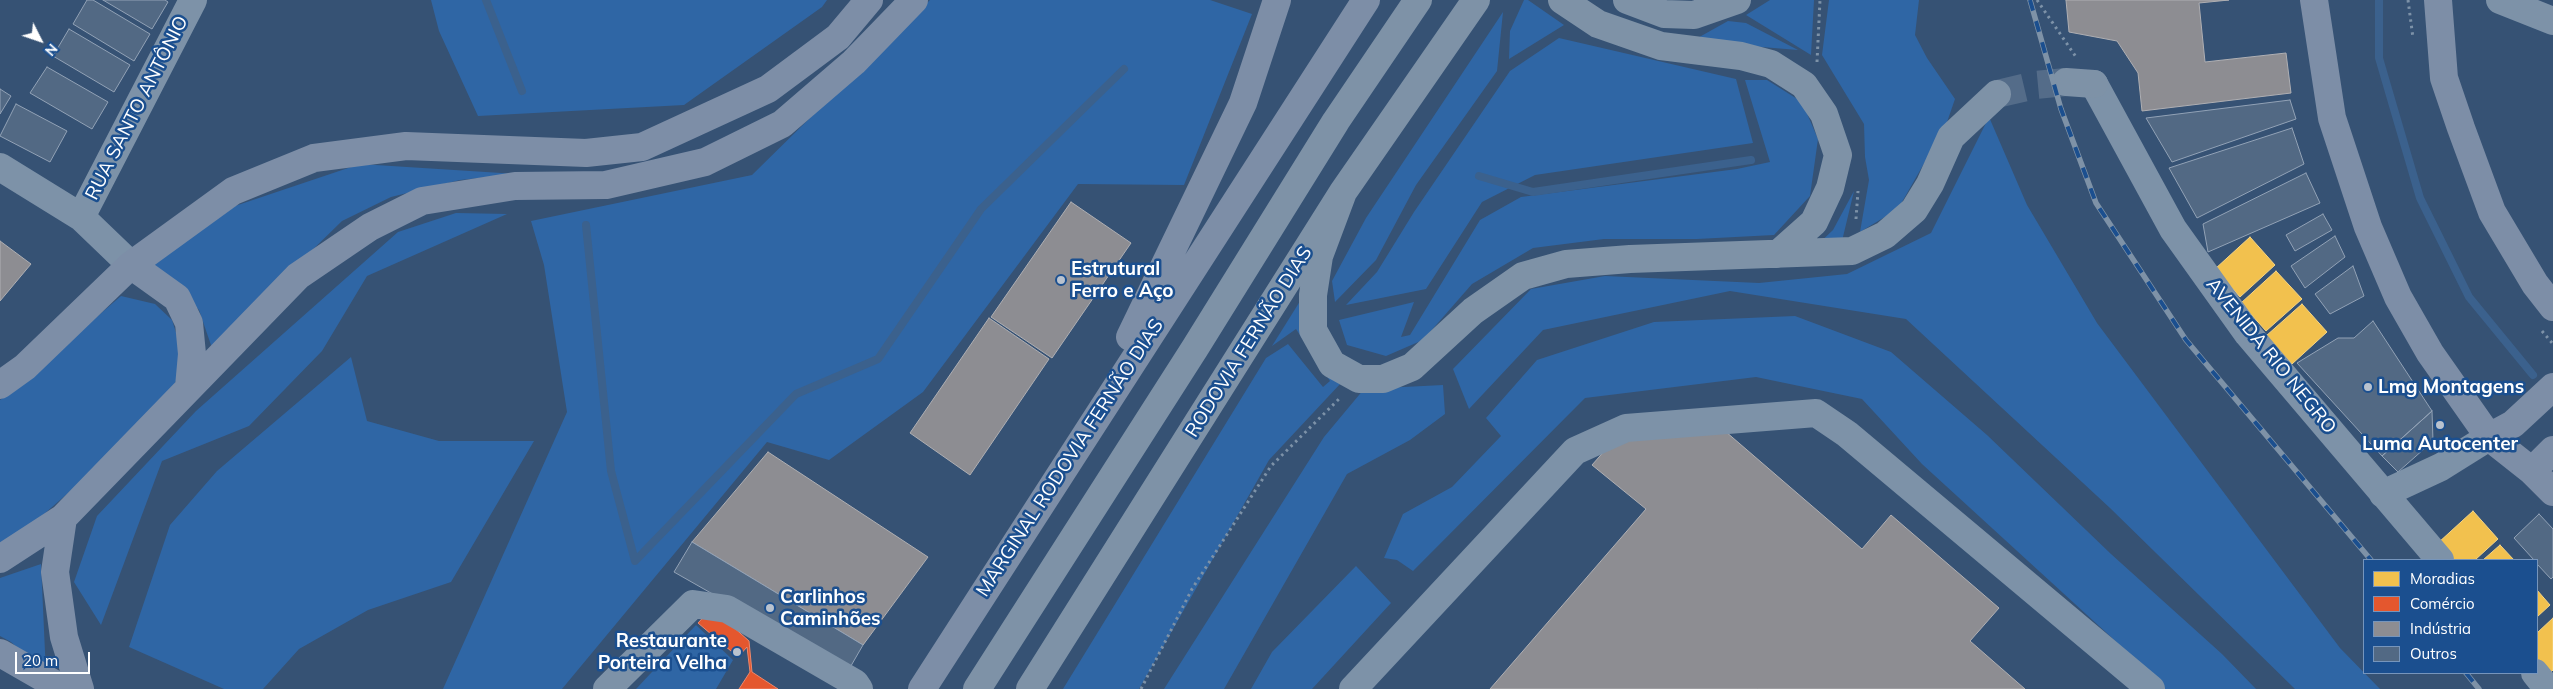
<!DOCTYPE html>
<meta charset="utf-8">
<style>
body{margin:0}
#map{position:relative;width:2553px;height:689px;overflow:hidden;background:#365274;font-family:Mulish,sans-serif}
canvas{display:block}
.legend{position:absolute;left:2363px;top:559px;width:175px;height:115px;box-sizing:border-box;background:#1b4f8f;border:1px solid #7695bc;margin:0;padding:6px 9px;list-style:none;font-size:15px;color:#fff}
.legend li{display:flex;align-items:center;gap:10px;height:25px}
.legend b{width:25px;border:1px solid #7695bc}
.north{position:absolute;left:15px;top:15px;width:50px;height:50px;-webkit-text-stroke:4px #1b4f8f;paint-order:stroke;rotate:131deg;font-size:14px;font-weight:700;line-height:20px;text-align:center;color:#fff}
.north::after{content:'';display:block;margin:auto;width:18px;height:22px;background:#fff;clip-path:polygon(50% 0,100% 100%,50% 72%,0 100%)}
.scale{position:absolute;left:15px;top:652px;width:75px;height:22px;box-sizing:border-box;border:2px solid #fff;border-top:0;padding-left:6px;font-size:15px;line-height:18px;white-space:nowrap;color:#fff;-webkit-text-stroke:4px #1b4f8f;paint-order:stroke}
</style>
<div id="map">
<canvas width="2553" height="689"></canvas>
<ul class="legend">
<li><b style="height:14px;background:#f2c14e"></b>Moradias</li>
<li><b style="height:14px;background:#e4572e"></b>Comércio</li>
<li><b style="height:14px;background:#8d8d92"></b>Indústria</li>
<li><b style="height:14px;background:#526984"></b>Outros</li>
</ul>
<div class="north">N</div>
<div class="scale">20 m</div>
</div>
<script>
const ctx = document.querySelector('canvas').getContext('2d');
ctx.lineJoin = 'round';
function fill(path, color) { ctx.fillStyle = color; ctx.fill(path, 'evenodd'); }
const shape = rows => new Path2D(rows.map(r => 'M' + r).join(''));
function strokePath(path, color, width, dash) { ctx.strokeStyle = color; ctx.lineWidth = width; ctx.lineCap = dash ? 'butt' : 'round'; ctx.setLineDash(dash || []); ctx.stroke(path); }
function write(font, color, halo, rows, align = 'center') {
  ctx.font = font + ' Mulish,sans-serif'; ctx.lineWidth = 5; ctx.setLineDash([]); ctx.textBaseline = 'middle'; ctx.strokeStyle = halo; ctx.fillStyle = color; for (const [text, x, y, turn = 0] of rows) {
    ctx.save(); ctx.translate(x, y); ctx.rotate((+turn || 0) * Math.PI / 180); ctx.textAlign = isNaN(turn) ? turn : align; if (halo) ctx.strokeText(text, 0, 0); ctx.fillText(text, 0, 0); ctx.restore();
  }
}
fill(shape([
 [431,0,827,0,822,7,684,105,478,116,439,31],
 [930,0,1210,0,1252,14,1184,185,1078,184,923,392,829,460,767,442,562,689,443,689,567,412,544,265,531,221,752,175],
 [1524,0,1528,0,1564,25,1509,59,1510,31],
 [1770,0,1814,0,1811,55,1746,15],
 [1829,0,1919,0,1915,35,1927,58,1955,99,1946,125,1898,209,1860,232,1869,180,1865,157,1864,124,1822,55],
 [1503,12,1497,71,1416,185,1376,260,1335,302,1332,281,1366,218],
 [1728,21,1746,23,1798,50,1689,41,1694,40],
 [1559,38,1736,79,1753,143,1535,175,1482,202,1426,289,1346,305,1377,272,1414,212,1510,71],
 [1745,80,1767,80,1802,102,1818,139,1810,196,1774,235,1697,239,1604,239,1533,248,1472,284,1423,340,1386,356,1347,345,1339,320,1414,302,1401,337,1410,335,1480,220,1521,197,1737,169,1770,162],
 [1989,117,2027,205,2097,323,2340,648,2380,689,2295,689,2110,508,1906,319,1730,291,1543,330,1469,409,1453,369,1531,289,1605,276,1759,283,1847,274,1931,233],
 [360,164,517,174,460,180,391,197,342,221,212,348,199,310,153,264,235,206],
 [1854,191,1842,241,1811,251,1833,230],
 [456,213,507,214,367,276,322,351,249,426,162,461,101,625,74,582,97,516,196,411,398,232],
 [121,296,155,304,172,320,179,342,182,368,174,385,90,474,21,534,0,545,0,400],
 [1302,298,1341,383,1269,460,1139,689,1063,689,1266,358,1288,344,1323,387,1330,381,1296,329,1272,346],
 [1795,316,1891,352,1987,435,2111,554,2222,654,2256,689,2165,689,2110,636,1922,464,1862,399,1756,377,1585,398,1413,571,1397,560,1384,558,1403,514,1452,487,1501,436,1486,418,1537,360,1654,322],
 [351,357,367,421,439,441,534,441,451,582,368,610,299,649,263,689,224,689,129,647,170,525,217,471],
 [1443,385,1445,414,1410,440,1347,474,1224,689,1164,689,1324,437,1364,389],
 [41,564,46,674,11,642,0,636,0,578],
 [1356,566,1391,603,1312,689,1251,689,1272,652],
 [696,625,733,660,716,689,636,689]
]), '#2f66a5');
const homes = shape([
 [2250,237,2275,265,2240,297,2215,269,2250,237],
 [2276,271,2302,299,2266,331,2241,303,2276,271],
 [2302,304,2327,332,2292,364,2266,336,2302,304],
 [2473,511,2498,539,2475,560,2453,560,2438,543,2473,511],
 [2500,545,2514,560,2483,560,2500,545],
 [2537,590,2550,605,2537,617,2537,590],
 [2553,618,2553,670,2548,675,2537,663,2537,633,2553,618]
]);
fill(homes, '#f2c14e');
strokePath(homes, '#f6d483', 1);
const shops = shape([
 [712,608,749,641,752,672,778,689,739,689,750,672,747,647,738,657,698,623,712,608]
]);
fill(shops, '#e4572e');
strokePath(shops, '#ec896d', 1);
const industry = shape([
 [2066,0,2229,0,2199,3,2205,62,2286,53,2291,93,2142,111,2138,73,2117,41,2069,32,2066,0],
 [1071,202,1131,243,1052,358,991,317,1071,202],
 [0,241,31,264,0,301,0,241],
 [989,318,1049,359,970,475,910,433,989,318],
 [1718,425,1862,549,1891,515,1999,608,1970,641,2025,689,1490,689,1646,509,1592,465,1614,440,1718,425],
 [768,452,928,557,863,645,692,542,768,452]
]);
fill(industry, '#8d8d92');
strokePath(industry, '#afafb3', 1);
strokePath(shape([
 [486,0,522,91],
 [2379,0,2379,58,2420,198,2469,297,2533,375],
 [1479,176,1533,192,1751,160],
 [586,225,611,471,635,561,796,394,878,359,981,209,1124,69]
]), '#3b618d', 8);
const building = shape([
 [87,0,93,0,150,34,134,61,73,24,87,0],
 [103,0,165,0,168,2,152,29,103,0],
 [69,29,130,65,114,92,53,56,69,29],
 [47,67,108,102,92,129,30,93,47,67],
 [0,89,11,96,0,114,0,89],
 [2290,100,2296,119,2172,162,2146,118,2290,100],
 [16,104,67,131,50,162,0,136,16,104],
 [2292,128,2304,164,2197,218,2169,168,2292,128],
 [2306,173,2320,203,2208,252,2203,224,2306,173],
 [2323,214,2332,230,2295,251,2286,235,2323,214],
 [2335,236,2345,257,2305,288,2291,266,2335,236],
 [2353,266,2364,296,2330,314,2315,294,2353,266],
 [2373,321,2432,411,2382,456,2297,363,2338,338,2354,338,2373,321],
 [2432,411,2433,441,2398,472,2382,456,2432,411],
 [2539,514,2553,529,2553,577,2551,579,2537,564,2537,560,2534,560,2514,538,2539,514],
 [692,542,863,645,848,671,674,572,692,542]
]);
fill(building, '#526984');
strokePath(building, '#92a2b6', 1);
strokePath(shape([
 [1997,94,2035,85,2066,82]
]), '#546c89', 28, [28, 14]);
strokePath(shape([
 [2037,0,2076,57],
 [2408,0,2413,38],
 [1817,62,1820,0],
 [1856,219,1858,191],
 [2542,331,2553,344],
 [1141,689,1192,589,1271,466,1339,399]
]), '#7d92a8', 3, [2.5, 4]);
strokePath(shape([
 [2500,0,2553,21],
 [2094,84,2173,229,2248,334,2440,560],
 [0,167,81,217,131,265],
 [81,217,193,0],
 [2383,494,2441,467,2489,437],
 [2535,673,2548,689],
 [607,689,693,604,727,609,855,683,859,689],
 [1353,689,1575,451,1626,428,1816,413,1847,434,2151,689]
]), '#7d92a8', 28);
strokePath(shape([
 [2314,0,2332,118,2368,227,2398,297,2430,353,2489,437,2532,471,2553,492],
 [2438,0,2444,78,2461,128,2492,212,2535,284,2553,307],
 [131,265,177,298,189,323,192,354,189,387],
 [1130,337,1243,103,1277,0],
 [0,385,25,367,131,265,233,191,314,158,406,146,586,153,642,147,768,89,838,37,869,0],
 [2489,437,2513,424,2553,387],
 [2532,471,2553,450],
 [63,518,55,572,64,637,80,689],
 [0,559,63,518,298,276,370,227,422,201,515,186,606,185,705,162,782,124,854,62,914,0],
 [0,653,63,689],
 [922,689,1366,0]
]), '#7d8ea7', 28);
strokePath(shape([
 [1562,0,1598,24,1661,46,1741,56,1771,64,1804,85,1824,114,1838,155,1830,188,1814,222,1778,254],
 [1627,0,1664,14,1694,15,1737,0],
 [2066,82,2094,84],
 [1343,192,1319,256,1313,295,1313,330,1332,364,1359,379,1383,379,1412,367,1473,311,1523,276,1566,264,1630,259,1852,251,1885,235,1914,210,1930,184,1951,137,1997,94],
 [977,689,1195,348,1336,121,1418,0],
 [1030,689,1343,192,1476,0]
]), '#7e92a7', 28);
const rail = shape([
 [2030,0,2061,109,2096,203,2186,340,2371,560],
 [2466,673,2479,689]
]);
strokePath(rail, '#7e92a7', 5.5);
strokePath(rail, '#1b4f8f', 4, [11]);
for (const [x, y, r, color] of [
 [1061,280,5,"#b9c2ce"],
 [2368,387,5,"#b9c2ce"],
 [2440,425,5,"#b9c2ce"],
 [770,608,5,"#b9c2ce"],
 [737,652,5,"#b9c2ce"]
]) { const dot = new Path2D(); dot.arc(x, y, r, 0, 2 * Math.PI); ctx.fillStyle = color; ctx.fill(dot); strokePath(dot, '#1b4f8f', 2); }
write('19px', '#fff', '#1b4f8f', [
 ["RUA SANTO ANTÔNIO",137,108,-63],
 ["RODOVIA FERNÃO DIAS",1249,342,-58],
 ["AVENIDA RIO NEGRO",2271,356,51],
 ["MARGINAL RODOVIA FERNÃO DIAS",1070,458,-57]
]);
write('bold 19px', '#fff', '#1b4f8f', [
 ["Estrutural",1071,269],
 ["Ferro e Aço",1071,291],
 ["Lmg Montagens",2378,387],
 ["Luma Autocenter",2440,444,"center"],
 ["Carlinhos",780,597],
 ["Caminhões",780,619],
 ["Restaurante",727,641,"right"],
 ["Porteira Velha",727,663,"right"]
], 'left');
</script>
